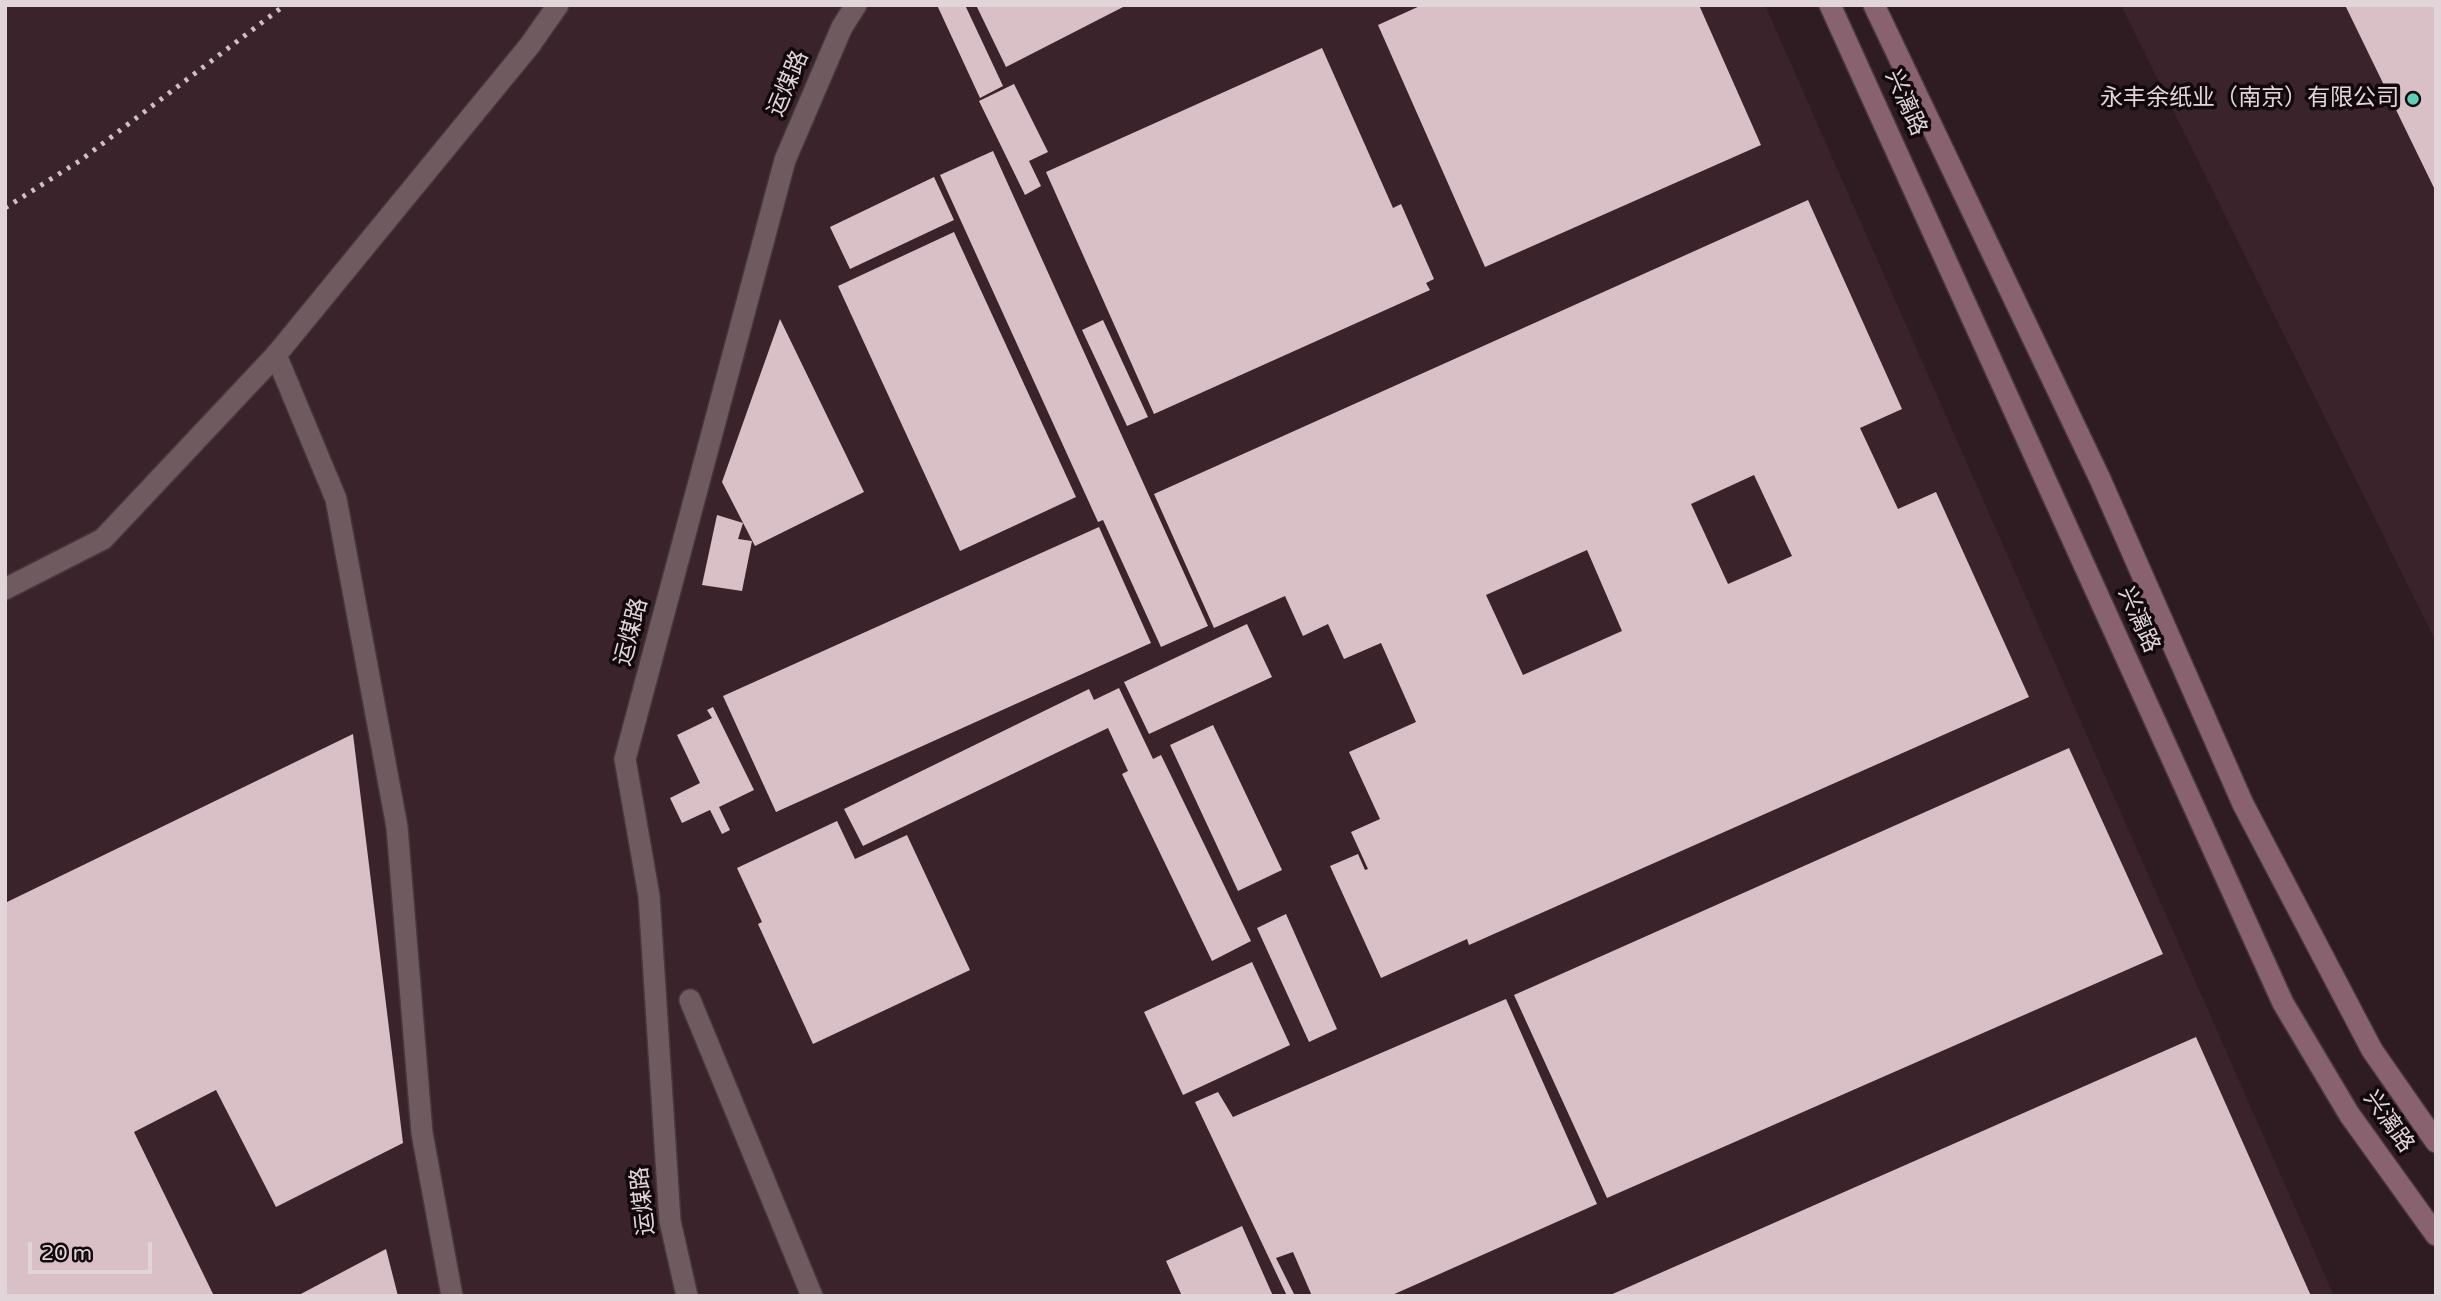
<!DOCTYPE html>
<meta charset="utf-8">
<style>
body{margin:0}
#map{position:relative;width:2441px;height:1301px;overflow:hidden;background:#2e1c22;font-family:"Varela Round",sans-serif}
canvas{display:block}
.frame{position:absolute;inset:0;border:7px solid #e2d5d9;pointer-events:none}
.scale{position:absolute;left:28px;top:1242px;width:124px;height:32px;box-sizing:border-box;border:4px solid #e2d5d9;border-top:0;padding-left:9px;font-size:21px;line-height:24px;white-space:nowrap;color:#e2d5d9;-webkit-text-stroke:5px #11090c;paint-order:stroke}
</style>
<div id="map">
<canvas width="2441" height="1301"></canvas>
<div class="frame"></div>
<div class="scale">20 m</div>
</div>
<script>
const ctx = document.querySelector('canvas').getContext('2d');
ctx.lineJoin = 'round';
function fill(path, color) { ctx.fillStyle = color; ctx.fill(path, 'evenodd'); }
const shape = rows => new Path2D(rows.map(r => 'M' + r).join(''));
function strokePath(path, color, width, dash) { ctx.strokeStyle = color; ctx.lineWidth = width; ctx.lineCap = dash ? 'butt' : 'round'; ctx.setLineDash(dash || []); ctx.stroke(path); }
function write(font, color, halo, rows, align = 'center') {
  ctx.font = font + ' "Varela Round","Noto Sans SC",sans-serif'; ctx.lineWidth = 7; ctx.setLineDash([]); ctx.textBaseline = 'middle'; ctx.strokeStyle = halo; ctx.fillStyle = color; for (const [text, x, y, turn = 0] of rows) {
    ctx.save(); ctx.translate(x, y); ctx.rotate((+turn || 0) * Math.PI / 180); ctx.textAlign = isNaN(turn) ? turn : align; if (halo) ctx.strokeText(text, 0, 0); ctx.fillText(text, 0, 0); ctx.restore();
  }
}
fill(shape([
 [5,5,1765,5,2334,1296,5,1296],
 [2121,5,2436,5,2436,642]
]), '#3b232c');
fill(shape([
 [937,5,965,5,1003,86,980,98],
 [976,5,1127,5,1006,67],
 [1422,5,1699,5,1761,145,1485,267,1378,25],
 [2345,5,2436,5,2436,192],
 [1322,48,1393,208,1401,204,1434,279,1426,283,1430,290,1154,414,1046,172],
 [1014,84,1048,152,1029,161,1041,186,1025,195,979,101],
 [993,151,1208,626,1161,647,1103,520,1098,522,940,175],
 [934,177,954,220,850,269,830,227],
 [1808,200,1902,409,1860,428,1898,509,1936,492,2029,697,1469,945,1467,939,1381,978,1330,866,1358,854,1365,870,1368,869,1351,832,1380,819,1349,752,1416,722,1381,643,1344,659,1328,624,1303,636,1285,596,1214,628,1154,494],
 [1754,475,1792,556,1728,584,1691,504],
 [1587,550,1622,631,1523,675,1486,595],
 [954,232,1076,497,960,551,838,286],
 [780,319,864,492,755,546,722,482],
 [1103,320,1148,417,1127,426,1082,330],
 [717,515,743,523,738,539,752,541,742,591,702,585],
 [1099,527,1151,643,776,812,723,696],
 [1247,624,1272,677,1149,734,1124,682],
 [1119,688,1153,759,1161,755,1251,941,1212,961,1122,774,1128,771,1108,728,863,846,844,809,1089,689,1094,700],
 [713,707,754,790,719,807,730,830,722,834,710,810,682,823,670,798,700,783,677,735,712,718,707,710],
 [1213,725,1282,870,1238,891,1170,745],
 [353,734,403,1143,276,1207,216,1090,134,1132,214,1296,5,1296,5,903],
 [2069,748,2163,954,1607,1198,1514,995],
 [837,821,855,859,907,835,970,970,813,1044,758,924,762,922,737,868],
 [1286,914,1337,1029,1309,1042,1257,928],
 [1252,962,1290,1045,1183,1095,1144,1012],
 [1506,999,1597,1204,1390,1296,1312,1296,1293,1252,1276,1258,1295,1296,1287,1296,1195,1102,1218,1092,1233,1117],
 [2196,1037,2311,1296,1608,1296],
 [1242,1226,1273,1296,1182,1296,1166,1261],
 [386,1249,398,1296,297,1296]
]), '#d9c0c7');
const lane = shape([
 [276,355,336,499,397,827,422,1133,452,1296],
 [690,1000,812,1296]
]);
const street = shape([
 [5,589,103,539,276,355,530,45,558,5],
 [687,1296,670,1221,649,896,625,759,785,160,842,27,856,5]
]);
const secondary = shape([
 [1830,5,2283,1003,2349,1114,2436,1235],
 [1874,5,2100,479,2243,804,2372,1050,2436,1142]
]);
strokePath(lane, '#47383d', 24);
strokePath(street, '#47383d', 24);
strokePath(secondary, '#47383d', 24);
strokePath(lane, '#6f5a60', 21);
strokePath(street, '#6f5a60', 21);
strokePath(secondary, '#88626e', 21);
strokePath(shape([
 [5,208,81,160,285,5]
]), '#cec1c5', 5, [3.5, 7]);
for (const [x, y, r, color] of [
 [2413,99,7,"#5eceb7"]
]) { const dot = new Path2D(); dot.arc(x, y, r, 0, 2 * Math.PI); ctx.fillStyle = color; ctx.fill(dot); strokePath(dot, '#11090c', 2.5); }
write('23px', '#e2d5d9', '#11090c', [
 ["运煤路",789,84,-67],
 ["兴漓路",1905,103,66],
 ["兴漓路",2138,620,66],
 ["运煤路",632,632,-75],
 ["兴漓路",2388,1122,55],
 ["运煤路",644,1201,-96]
]);
write('23px', '#e2d5d9', '#11090c', [
 ["永丰余纸业（南京）有限公司",2399,99]
], 'right');
</script>
